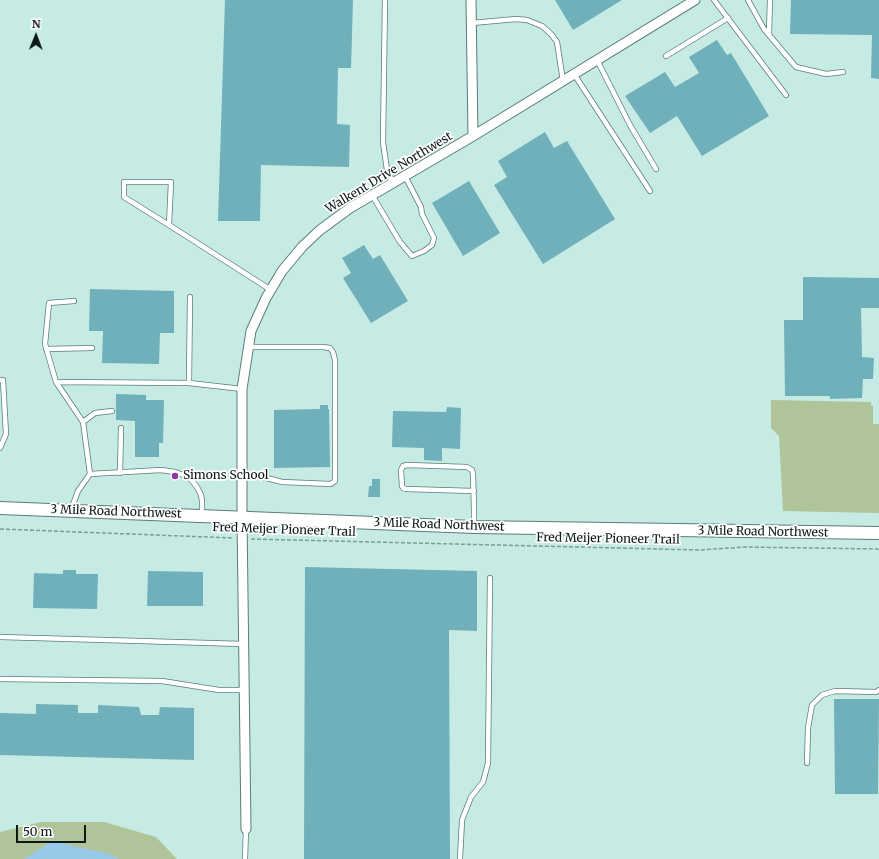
<!DOCTYPE html>
<style>
body{margin:0}
#map{position:relative;width:879px;height:859px;overflow:hidden;background:#c6ebe4;font-family:Merriweather,serif}
canvas{display:block}
.north{position:absolute;left:16px;top:16px;width:40px;height:40px;-webkit-text-stroke:3px #fff;paint-order:stroke;rotate:1deg;font-size:11px;font-weight:700;line-height:16px;text-align:center;color:#0b1917}
.north::after{content:'';display:block;margin:auto;width:14px;height:18px;background:#0b1917;clip-path:polygon(50% 0,100% 100%,50% 72%,0 100%)}
.scale{position:absolute;left:16px;top:825px;width:70px;height:18px;box-sizing:border-box;border:2px solid #0b1917;border-top:0;padding-left:5px;font-size:12px;line-height:14px;white-space:nowrap;color:#0b1917;-webkit-text-stroke:3px #fff;paint-order:stroke}
</style>
<div id="map">
<canvas width="879" height="859"></canvas>
<div class="north">N</div>
<div class="scale">50 m</div>
</div>
<script>
const ctx = document.querySelector('canvas').getContext('2d');
ctx.lineJoin = 'round';
function fill(path, color) { ctx.fillStyle = color; ctx.fill(path, 'evenodd'); }
const shape = rows => new Path2D(rows.map(r => 'M' + r).join(''));
function strokePath(path, color, width, dash) { ctx.strokeStyle = color; ctx.lineWidth = width; ctx.lineCap = dash ? 'butt' : 'round'; ctx.setLineDash(dash || []); ctx.stroke(path); }
function write(font, color, halo, rows, align = 'center') {
  ctx.font = font + ' Merriweather,serif'; ctx.lineWidth = 3.5; ctx.setLineDash([]); ctx.textBaseline = 'middle'; ctx.strokeStyle = halo; ctx.fillStyle = color; for (const [text, x, y, turn = 0] of rows) {
    ctx.save(); ctx.translate(x, y); ctx.rotate((+turn || 0) * Math.PI / 180); ctx.textAlign = isNaN(turn) ? turn : align; if (halo) ctx.strokeText(text, 0, 0); ctx.fillText(text, 0, 0); ctx.restore();
  }
}
fill(shape([
 [771,400,871,402,871,405,873,406,873,424,879,424,879,513,783,511,779,436,771,428],
 [41,822,104,822,156,837,177,859,0,859,0,832]
]), '#afc599');
fill(shape([
 [54,840,72,846,107,853,119,859,24,859]
]), '#98c9e9');
fill(shape([
 [225,0,353,0,351,68,338,68,337,124,350,125,349,167,261,165,260,221,218,221],
 [555,0,622,0,573,30],
 [791,0,879,0,879,79,871,78,872,35,790,34],
 [717,40,727,55,731,53,769,116,702,156,677,116,650,133,625,96,665,72,675,87,699,73,689,57],
 [545,132,554,148,567,141,615,219,543,264,494,185,507,177,498,161],
 [469,181,500,233,463,256,432,203],
 [364,245,373,259,380,255,408,301,371,323,343,278,351,273,342,258],
 [803,277,879,278,879,308,861,308,862,357,874,358,873,379,863,379,862,398,830,399,830,396,785,396,784,320,803,320],
 [90,289,174,291,174,333,160,333,159,364,102,363,103,331,89,331],
 [116,394,146,395,146,400,164,400,163,443,159,443,159,457,135,457,135,421,116,420],
 [320,405,328,405,328,409,329,409,330,467,274,468,274,410,320,409],
 [447,407,461,408,460,449,442,448,442,461,424,460,424,448,392,447,393,411,446,412],
 [372,479,380,479,380,497,368,497,369,486,372,486],
 [305,567,477,571,477,631,449,630,450,859,304,859],
 [63,570,76,570,76,574,98,574,97,609,33,608,34,573,63,574],
 [148,571,203,572,203,606,147,606],
 [834,699,879,699,878,794,835,794],
 [36,704,78,705,78,713,98,713,98,705,139,707,141,715,159,715,160,707,194,708,194,760,0,755,0,713,36,714]
]), '#6fb0bb');
const lane = shape([
 [385,0,383,142,387,170,393,183],
 [714,0,786,95],
 [748,0,764,29,796,67,826,74,843,72],
 [472,23,516,19,527,20,542,26,551,34,557,42,563,81],
 [769,34,770,0],
 [666,56,728,18],
 [597,60,630,125,656,169],
 [574,74,650,191],
 [372,195,400,242,412,256,424,251,432,245,434,238,422,214,421,207,405,176],
 [169,225,171,182,124,182,124,197,169,225,271,290],
 [74,301,49,303,45,344,56,382,83,422,90,474],
 [46,349,92,348],
 [0,380,3,380,6,434,0,448],
 [56,382,189,383,242,389],
 [189,383,190,297],
 [83,422,95,413,112,411],
 [120,473,121,428],
 [242,475,259,476,282,482,331,484,335,481,335,360,333,352,330,348,323,347,249,347],
 [71,510,78,491,90,474,161,470,175,472,189,477,197,487,201,495,202,501,202,515],
 [474,527,474,510,473,474,472,470,467,467,407,465,403,466,401,470,402,486,403,488,406,489,474,491],
 [0,637,244,644],
 [0,679,162,681,219,690,245,690],
 [807,763,808,728,812,705,822,695,835,691,876,692,879,690],
 [245,859,246,829],
 [460,859,462,820,471,797,483,782,488,763,490,578]
]);
const street = shape([
 [471,0,473,136],
 [246,829,242,517,242,389,251,331,266,298,282,271,302,247,320,230,350,208,473,136,695,0]
]);
const secondary = shape([
 [0,508,474,527,879,533]
]);
strokePath(lane, '#5a7c76', 6);
strokePath(street, '#5a7c76', 11);
strokePath(secondary, '#5a7c76', 14);
strokePath(shape([
 [0,529,233,538],
 [251,539,700,550,744,547,879,549]
]), '#809c97', 1.5, [4, 2]);
strokePath(lane, '#fff', 4.5);
strokePath(street, '#fff', 9);
strokePath(secondary, '#fff', 12);
for (const [x, y, r, color] of [
 [175,476,4,"#8a36a5"]
]) { const dot = new Path2D(); dot.arc(x, y, r, 0, 2 * Math.PI); ctx.fillStyle = color; ctx.fill(dot); strokePath(dot, '#fff', 1.5); }
write('12px', '#0b1917', '#fff', [
 ["Walkent Drive Northwest",389,173,-31],
 ["3 Mile Road Northwest",116,512,2],
 ["3 Mile Road Northwest",439,525,2],
 ["Fred Meijer Pioneer Trail",284,530,2],
 ["3 Mile Road Northwest",763,532,1],
 ["Fred Meijer Pioneer Trail",608,539,1]
]);
write('12px', '#0b1917', '#fff', [
 ["Simons School",183,476]
], 'left');
</script>
